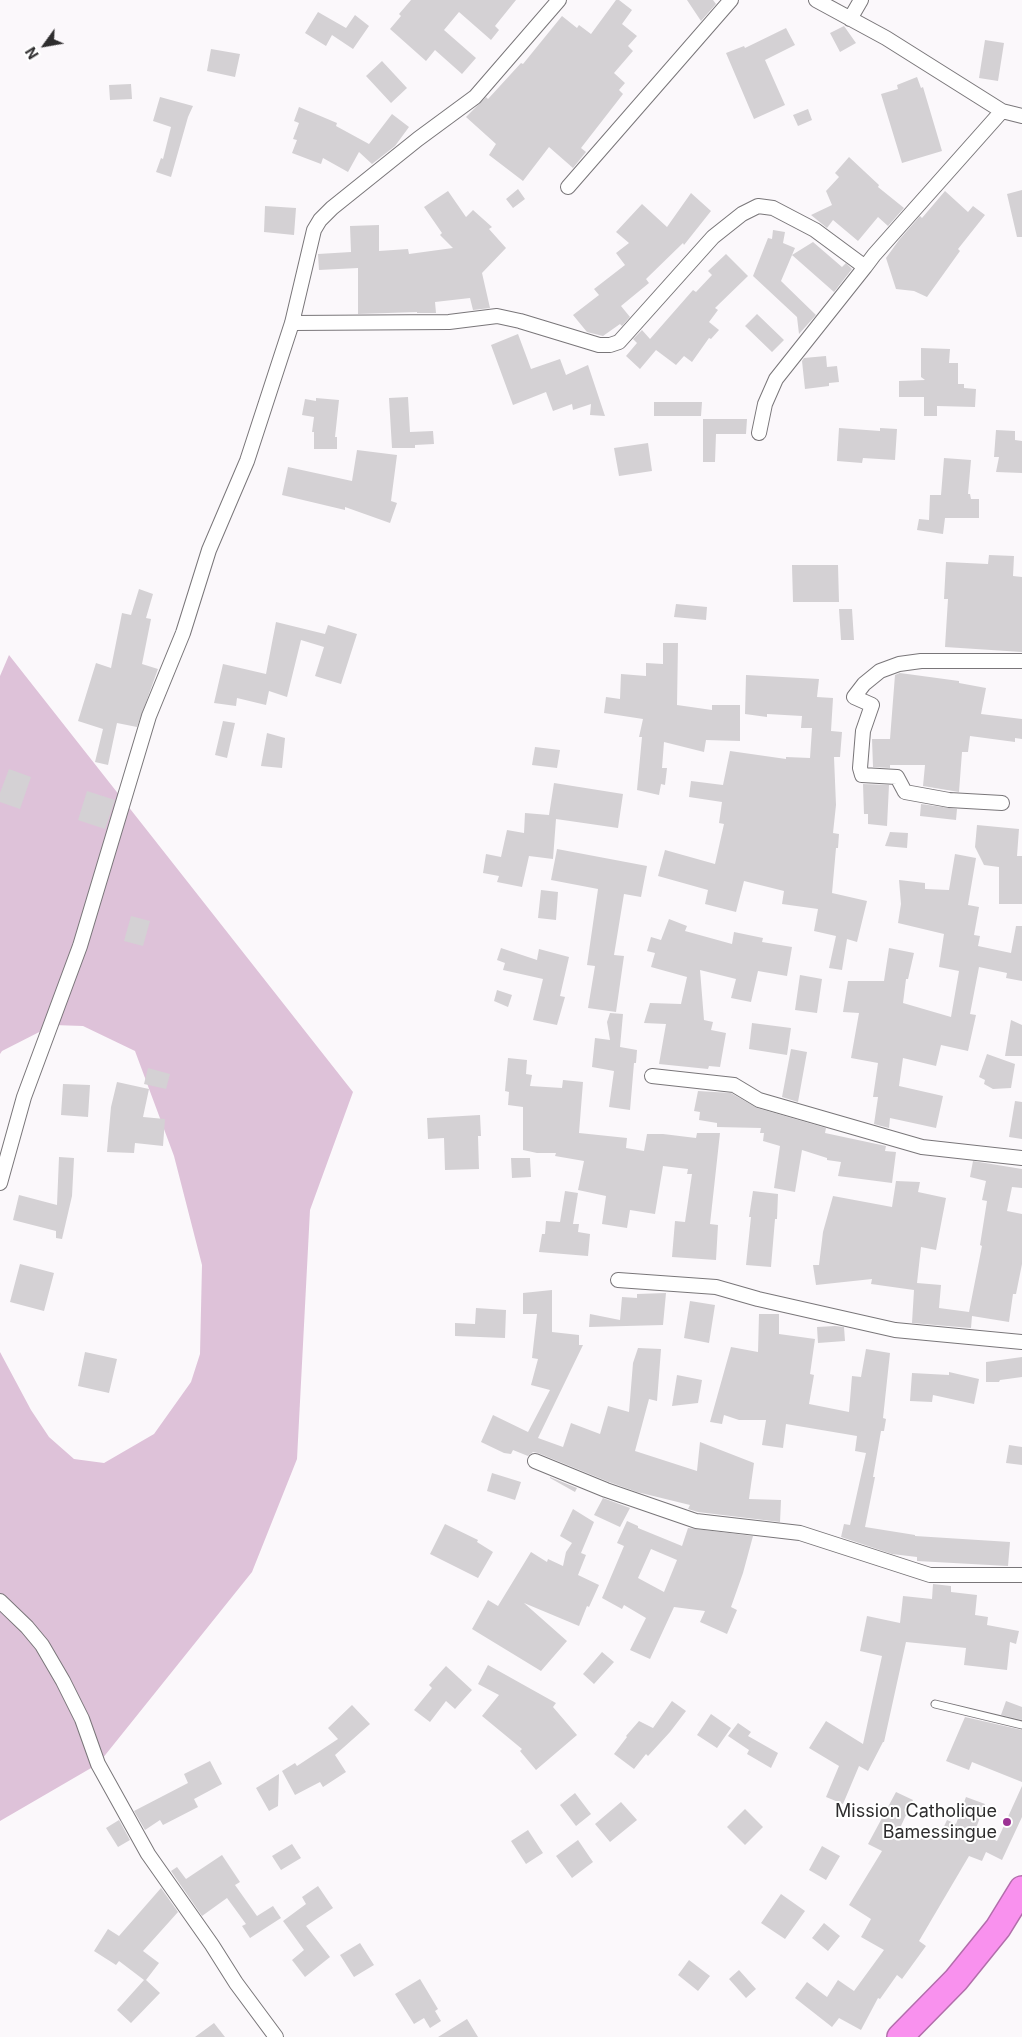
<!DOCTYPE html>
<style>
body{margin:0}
#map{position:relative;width:1022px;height:2037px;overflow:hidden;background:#fbf8fb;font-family:Inter,sans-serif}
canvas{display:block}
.north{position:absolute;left:20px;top:20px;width:50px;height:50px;-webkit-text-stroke:4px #fff;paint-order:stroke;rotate:238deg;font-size:14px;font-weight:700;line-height:20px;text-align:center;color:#2e2d2e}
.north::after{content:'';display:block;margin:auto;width:18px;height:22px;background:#2e2d2e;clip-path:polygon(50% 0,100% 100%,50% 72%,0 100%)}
</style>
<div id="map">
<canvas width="1022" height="2037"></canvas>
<div class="north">N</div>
</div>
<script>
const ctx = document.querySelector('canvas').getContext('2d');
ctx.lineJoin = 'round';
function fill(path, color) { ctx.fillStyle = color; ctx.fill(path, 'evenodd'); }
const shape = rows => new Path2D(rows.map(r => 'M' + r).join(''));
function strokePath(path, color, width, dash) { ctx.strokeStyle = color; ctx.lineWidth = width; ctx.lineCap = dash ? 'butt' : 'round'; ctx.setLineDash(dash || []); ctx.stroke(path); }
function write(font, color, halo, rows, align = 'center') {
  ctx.font = font + ' Inter,sans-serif'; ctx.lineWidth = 4; ctx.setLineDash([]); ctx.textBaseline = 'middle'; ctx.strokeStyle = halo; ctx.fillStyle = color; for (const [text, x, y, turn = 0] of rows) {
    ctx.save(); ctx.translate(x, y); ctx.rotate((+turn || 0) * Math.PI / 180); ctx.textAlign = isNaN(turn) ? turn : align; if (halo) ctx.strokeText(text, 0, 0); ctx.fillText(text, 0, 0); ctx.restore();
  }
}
fill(shape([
 [9,655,353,1092,310,1210,297,1459,252,1572,98,1764,0,1821,0,1352,31,1410,49,1437,74,1459,104,1463,154,1434,191,1382,200,1354,202,1265,174,1156,135,1051,83,1026,53,1025,2,1051,0,1054,0,676]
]), '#dec2d9');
fill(shape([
 [411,0,516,0,495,26,499,30,491,40,459,12,444,30,476,58,462,74,435,50,426,61,390,29,401,16,399,14],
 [616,0,619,0,632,10,622,24,637,36,628,46,633,51,614,73,625,83,619,90,623,94,581,148,586,152,573,168,549,147,523,181,489,155,496,144,466,117,486,97,488,99,521,63,523,64,562,16,577,28,579,25,591,34],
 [687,0,713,0,716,4,701,21],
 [318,12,346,28,355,15,369,26,353,49,332,35,326,46,305,33],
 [844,26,856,43,840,52,830,33],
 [786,28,795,45,765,60,785,105,754,119,726,53,744,46,745,48],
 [985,40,1004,43,998,81,979,78],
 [211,49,240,54,235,77,207,71],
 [382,61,407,88,391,103,366,76],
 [917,77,921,88,923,87,942,151,902,163,881,94,898,89,897,85],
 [131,84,132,99,110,100,109,85],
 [160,97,193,106,188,117,171,177,156,172,161,158,163,159,171,127,153,121],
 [299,107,337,123,336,126,369,144,392,114,409,127,395,146,372,164,359,152,348,172,323,158,321,164,292,153,297,140,293,139,299,123,294,121],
 [808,109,812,120,798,126,793,115],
 [849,157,879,185,878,187,904,208,888,226,878,217,858,241,833,220,827,228,811,215,832,205,826,191,839,177,835,173],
 [518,189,525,199,513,208,506,199],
 [1022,190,1022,237,1017,237,1007,194],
 [448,191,466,217,473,210,492,227,489,229,506,248,482,273,490,308,473,310,470,298,435,302,436,313,417,313,417,312,358,314,358,268,319,270,318,254,351,252,350,226,379,225,379,251,408,249,409,254,453,248,440,235,442,233,424,207],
 [945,191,968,212,973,206,985,215,958,249,960,251,927,297,914,291,896,289,886,258,899,240,920,216,922,218],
 [691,193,711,211,684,245,683,243,646,279,649,283,621,306,630,317,622,326,620,324,603,336,587,332,573,315,599,295,594,289,625,265,616,253,629,243,616,232,642,204,667,227],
 [265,206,296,208,294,235,264,232],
 [773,230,785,232,783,243,795,248,781,281,816,315,799,334,797,317,753,276,768,238,772,239],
 [813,242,842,267,846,263,852,269,834,292,792,255],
 [726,254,748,276,715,308,718,310,709,322,719,330,711,339,709,338,692,362,684,356,676,365,656,350,640,369,626,356,637,343,633,339,642,330,650,339,693,290,696,292,712,275,708,271],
 [757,314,784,340,772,352,745,326],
 [518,334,531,369,560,359,566,375,588,365,605,416,590,415,591,404,573,410,572,404,553,411,546,392,513,405,491,345],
 [921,348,950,349,949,363,958,363,958,384,964,384,964,388,976,389,975,407,937,406,937,416,924,416,924,397,899,397,899,381,925,380,921,377],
 [826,356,827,367,837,366,839,382,829,383,829,386,805,389,802,361,804,358],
 [408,397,410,432,433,431,434,444,415,445,415,448,392,448,389,398],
 [316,398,339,400,335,437,337,437,337,449,314,449,314,432,312,432,314,417,302,415,305,399,316,401],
 [654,402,702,402,701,416,654,416],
 [703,419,747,419,746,434,716,434,715,462,703,462],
 [839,428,880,431,880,428,897,429,895,460,863,458,862,463,837,461],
 [996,430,1015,431,1015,440,1022,441,1022,473,996,472,999,457,994,457],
 [648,443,652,471,619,476,614,448],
 [357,450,397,455,391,501,397,503,390,523,345,507,345,510,282,495,288,467,352,481],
 [944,458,971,460,968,494,970,494,971,499,979,499,979,518,945,518,943,534,917,530,919,519,929,520,930,495,941,495],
 [989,555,1014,556,1013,576,1022,577,1022,652,945,647,948,599,944,599,946,562,988,564],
 [792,565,838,565,839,602,793,602],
 [139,589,153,594,146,618,151,619,142,664,158,669,137,727,117,723,108,765,95,762,103,729,78,721,96,663,111,668,122,613,131,615],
 [676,604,707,607,706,620,674,617],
 [839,609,852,609,854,640,841,640],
 [276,622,325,634,328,625,357,634,341,684,315,676,324,647,301,640,287,697,269,691,266,705,237,698,236,706,214,703,223,664,266,674],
 [663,643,678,643,677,705,712,710,712,705,740,705,740,741,706,740,704,752,664,742,662,768,667,768,665,785,661,784,659,795,637,790,642,737,639,737,643,719,604,713,606,697,620,699,621,674,646,676,646,663,663,664],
 [900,673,959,681,959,683,986,688,981,714,1022,719,1022,739,1015,738,1015,742,970,736,968,752,962,752,959,792,923,786,925,765,890,765,890,768,873,767,872,739,890,739,895,675],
 [746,675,819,679,817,697,833,698,831,731,842,732,840,757,834,757,836,805,833,833,839,834,838,848,836,848,832,893,867,901,857,942,847,939,842,970,829,968,836,936,814,931,818,909,782,904,784,891,744,881,736,912,705,904,708,890,658,876,665,850,715,864,724,824,719,823,722,802,689,797,691,781,723,785,730,751,786,759,786,757,810,758,812,728,801,728,802,716,767,714,767,717,745,714],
 [223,721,235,723,227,758,215,755],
 [267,733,285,738,282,768,261,766],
 [535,747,560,750,557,768,532,765],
 [9,769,31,777,20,809,0,802,0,793],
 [554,783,623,794,618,828,556,819,553,859,529,856,522,887,497,882,499,876,483,873,486,854,501,857,507,830,524,833,525,813,549,815],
 [863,784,889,785,887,826,868,824,868,814,864,814],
 [87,791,115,800,105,829,78,820],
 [921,804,957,809,956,820,920,816],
 [977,825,1019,829,1017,856,1022,856,1022,904,999,904,999,867,984,865,975,847],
 [890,832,908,833,907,848,885,846],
 [557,849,647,866,641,897,624,894,614,955,624,956,616,1012,588,1008,595,966,587,965,598,889,551,880],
 [955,854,976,858,968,905,979,907,974,935,980,936,978,946,1011,953,1016,926,1022,926,1022,981,1006,978,1007,973,979,967,970,1014,976,1015,968,1051,941,1045,936,1066,903,1058,899,1086,943,1096,936,1128,890,1118,889,1128,874,1124,878,1097,873,1097,878,1063,851,1058,859,1013,843,1012,848,981,884,981,889,948,914,953,908,979,906,979,903,1003,951,1017,959,971,939,967,944,934,898,923,901,904,899,880,925,883,925,889,949,890],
 [541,890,558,892,556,920,538,918],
 [131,916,150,921,143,946,124,941],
 [669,919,687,926,685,931,732,944,734,932,763,938,762,942,792,947,787,976,758,971,751,1002,731,998,736,979,700,970,704,1020,713,1022,711,1030,726,1033,720,1067,709,1066,708,1069,659,1064,666,1024,644,1023,650,1003,681,1004,687,977,651,967,655,953,647,951,651,937,661,940],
 [501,948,537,960,539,949,569,957,560,996,565,997,557,1025,533,1020,543,979,503,970,505,963,497,960],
 [800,975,822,979,817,1013,795,1010],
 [497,990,512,995,508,1007,494,1001],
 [610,1013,623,1014,620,1047,637,1050,636,1063,634,1063,630,1110,609,1107,614,1071,592,1067,595,1038,610,1040,607,1022],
 [1011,1020,1022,1025,1022,1056,1005,1056],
 [752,1023,791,1028,787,1055,749,1049],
 [791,1049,807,1052,798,1102,782,1097],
 [987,1054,1015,1064,1011,1088,993,1089,984,1084,985,1080,979,1077],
 [508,1058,527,1060,526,1074,532,1075,530,1086,562,1088,563,1080,583,1082,579,1133,627,1138,626,1148,644,1151,647,1134,663,1134,696,1138,697,1133,720,1133,710,1224,718,1225,716,1260,672,1257,675,1221,685,1222,692,1174,687,1174,688,1169,663,1166,655,1214,630,1210,627,1228,602,1224,606,1196,578,1190,584,1161,555,1156,556,1153,537,1153,523,1150,523,1107,508,1105,509,1092,505,1091],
 [148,1068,170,1074,166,1089,144,1084],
 [117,1082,149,1089,143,1117,165,1119,163,1146,135,1143,134,1153,107,1152,111,1107],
 [63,1084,90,1085,88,1117,61,1115],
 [698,1091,731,1093,757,1108,826,1128,825,1133,886,1146,885,1151,896,1152,892,1183,838,1176,841,1162,827,1160,827,1158,802,1150,795,1192,774,1188,780,1146,763,1141,764,1133,760,1133,761,1128,717,1127,717,1123,699,1120,700,1112,694,1111],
 [1015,1101,1022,1102,1022,1139,1009,1137],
 [480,1115,481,1136,478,1136,479,1169,445,1170,444,1138,428,1139,427,1118],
 [59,1157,74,1158,72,1196,62,1239,56,1238,56,1231,13,1220,19,1195,57,1205],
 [511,1158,530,1158,531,1177,512,1178],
 [973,1161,1022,1169,1022,1188,1012,1187,1007,1211,1022,1214,1022,1264,1016,1294,1013,1294,1009,1322,972,1316,971,1328,912,1323,914,1290,871,1284,872,1279,816,1285,813,1265,819,1265,823,1232,833,1196,892,1207,896,1181,920,1182,918,1192,946,1198,936,1250,921,1247,917,1283,941,1285,939,1308,969,1312,982,1246,980,1245,987,1201,982,1200,986,1181,970,1177],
 [565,1191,578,1193,573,1224,579,1224,578,1232,590,1234,588,1256,539,1252,542,1234,545,1234,546,1221,560,1222],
 [753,1191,778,1194,777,1219,775,1219,771,1267,746,1265,751,1217,749,1217],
 [20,1264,54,1273,44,1311,10,1302],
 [552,1290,552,1332,579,1335,579,1345,583,1345,538,1438,563,1447,571,1423,600,1434,608,1406,629,1412,633,1363,638,1348,661,1349,657,1401,649,1399,635,1451,697,1471,700,1442,754,1463,749,1499,781,1500,780,1522,698,1512,688,1509,690,1505,637,1492,609,1482,538,1453,533,1452,528,1456,513,1450,511,1454,504,1453,481,1442,493,1415,528,1432,550,1390,531,1385,538,1359,532,1358,537,1314,523,1314,523,1293],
 [666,1293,663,1325,589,1327,590,1314,620,1320,622,1297,637,1298,637,1294],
 [690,1301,715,1305,709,1343,684,1338],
 [476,1308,506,1310,505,1338,455,1336,455,1323,475,1324],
 [759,1314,779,1314,779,1334,815,1339,810,1374,814,1375,809,1404,849,1412,852,1376,861,1377,866,1349,890,1353,883,1418,886,1419,884,1431,881,1431,873,1477,875,1477,865,1527,915,1535,915,1536,1010,1542,1008,1566,917,1561,917,1557,892,1554,841,1537,844,1524,850,1525,866,1453,855,1451,857,1436,786,1424,783,1448,762,1445,766,1420,739,1420,724,1415,722,1424,710,1422,731,1347,758,1352],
 [835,1326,844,1327,845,1341,818,1343,817,1327],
 [85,1352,117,1359,109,1393,78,1386],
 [1022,1357,1022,1377,1000,1380,999,1382,986,1382,986,1362],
 [949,1372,979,1379,974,1404,933,1395,932,1402,910,1401,912,1373,949,1375],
 [677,1375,702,1380,698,1403,672,1406],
 [1009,1445,1022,1447,1022,1465,1006,1463],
 [492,1473,521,1482,515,1500,487,1491],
 [550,1477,577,1488,575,1492,550,1478],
 [603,1498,630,1508,620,1527,594,1515],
 [573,1509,594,1522,581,1553,586,1555,578,1575,599,1585,589,1607,587,1606,579,1626,524,1603,567,1641,541,1671,472,1629,488,1600,498,1606,531,1552,547,1562,548,1559,563,1566,566,1552,572,1543,560,1536],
 [627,1521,638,1526,638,1528,682,1546,688,1528,753,1536,743,1573,731,1607,737,1610,727,1634,700,1622,705,1611,674,1607,650,1659,630,1650,646,1618,624,1605,622,1609,602,1598,624,1546,617,1543],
 [651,1549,677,1560,664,1592,638,1578],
 [445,1524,478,1540,477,1542,493,1552,478,1578,430,1554],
 [933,1584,951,1586,951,1592,977,1595,975,1615,988,1617,987,1625,1019,1631,1016,1644,1010,1642,1007,1670,964,1665,966,1648,906,1642,884,1742,883,1742,868,1771,859,1766,843,1804,826,1797,839,1766,809,1748,826,1721,863,1744,882,1656,860,1651,867,1616,900,1623,903,1596,932,1599],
 [602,1652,614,1662,594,1684,583,1674],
 [488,1665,556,1703,553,1707,577,1735,536,1770,520,1751,522,1749,482,1716,499,1695,478,1684],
 [446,1666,472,1690,455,1709,446,1701,430,1722,414,1710,432,1688,429,1685],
 [672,1701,686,1711,670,1732,648,1756,646,1754,634,1769,614,1754,627,1737,626,1736,639,1721,653,1728],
 [1006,1701,1022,1707,1022,1720,1001,1715],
 [352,1705,370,1724,335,1755,346,1772,323,1787,320,1782,295,1795,282,1771,295,1763,297,1766,338,1739,328,1728],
 [711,1714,731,1728,717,1748,697,1735],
 [965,1717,1022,1730,1022,1782,972,1762,969,1770,946,1761],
 [738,1723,751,1732,748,1736,778,1753,771,1768,747,1754,749,1750,728,1736],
 [210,1761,222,1784,194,1799,198,1807,163,1825,160,1820,145,1830,134,1811,188,1783,184,1774],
 [279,1774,278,1806,269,1811,256,1788],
 [1022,1786,1022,1817,1002,1860,986,1852,982,1861,969,1856,919,1941,926,1946,902,1979,897,1975,880,1999,878,1998,861,2030,839,2018,832,2027,795,1998,807,1982,827,1997,838,1980,854,1991,884,1950,861,1937,871,1919,849,1905,882,1851,868,1844,896,1792,913,1800,900,1828,939,1837,947,1820,956,1824,966,1797,985,1804,975,1831,997,1841],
 [575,1793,591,1814,576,1826,560,1805],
 [621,1802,637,1820,610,1842,595,1824],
 [745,1809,763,1827,745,1845,727,1827],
 [119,1820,130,1840,118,1847,106,1828],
 [528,1830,543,1853,526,1864,511,1841],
 [578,1840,593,1862,572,1878,556,1856],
 [292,1844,301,1858,281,1870,272,1856],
 [822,1846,840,1856,826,1880,809,1870],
 [222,1855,240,1882,235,1885,257,1916,273,1906,281,1918,250,1938,242,1926,246,1924,227,1898,202,1916,171,1871,177,1867,186,1879],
 [318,1886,333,1908,306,1926,330,1957,305,1977,292,1960,304,1950,283,1921,306,1904,302,1897],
 [161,1888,178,1912,143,1951,159,1963,146,1980,160,1993,131,2023,117,2010,144,1980,119,1961,116,1965,94,1951,108,1929,119,1936],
 [781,1894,805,1911,785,1939,761,1923],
 [824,1923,840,1936,828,1951,812,1938],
 [360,1943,374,1965,354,1977,340,1955],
 [689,1960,710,1976,698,1991,678,1975],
 [739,1970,756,1989,746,1998,729,1979],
 [420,1979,438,2009,435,2011,441,2021,430,2028,424,2018,414,2024,395,1994],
 [467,2019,478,2037,438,2037],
 [214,2023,225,2037,195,2037]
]), '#d4d1d4');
const lane = shape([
 [935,1704,1022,1725]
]);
const street = shape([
 [816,0,886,38,1002,111,1022,116],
 [850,19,861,0],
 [568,187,731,0],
 [292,323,449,322,497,316,520,321,599,345,610,345,619,342,713,237,742,214,758,206,773,208,815,230,865,267,874,255,1002,111],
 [759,433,765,404,776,379,865,267],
 [1002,803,949,800,905,792,897,777,862,775,860,768,863,731,872,705,854,697,864,684,880,671,899,664,921,661,1022,661],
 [652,1076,734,1085,759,1100,922,1147,1022,1158],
 [0,1183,24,1097,80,946,149,716,183,633,209,550,247,461,292,323,314,230,320,220,332,208,418,139,475,97,559,0],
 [618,1280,716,1287,758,1299,895,1330,1022,1342],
 [535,1461,606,1490,696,1521,800,1533,930,1575,1022,1575],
 [0,1601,27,1627,42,1645,63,1681,82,1719,98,1764,148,1854,212,1945,236,1983,276,2037]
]);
const highway = shape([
 [900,2037,956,1980,998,1928,1022,1889]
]);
strokePath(lane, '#797679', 9);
strokePath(street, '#797679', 16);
strokePath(highway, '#b26eab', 28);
strokePath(lane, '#fff', 7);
strokePath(street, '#fff', 14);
strokePath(highway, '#f991ee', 25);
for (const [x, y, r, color] of [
 [1007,1822,5,"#9c3294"]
]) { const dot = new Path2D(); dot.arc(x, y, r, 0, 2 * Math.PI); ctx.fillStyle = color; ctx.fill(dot); strokePath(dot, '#fff', 2); }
write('18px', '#2e2d2e', '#fff', [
 ["Mission Catholique",997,1812],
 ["Bamessingue",997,1833]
], 'right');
</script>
